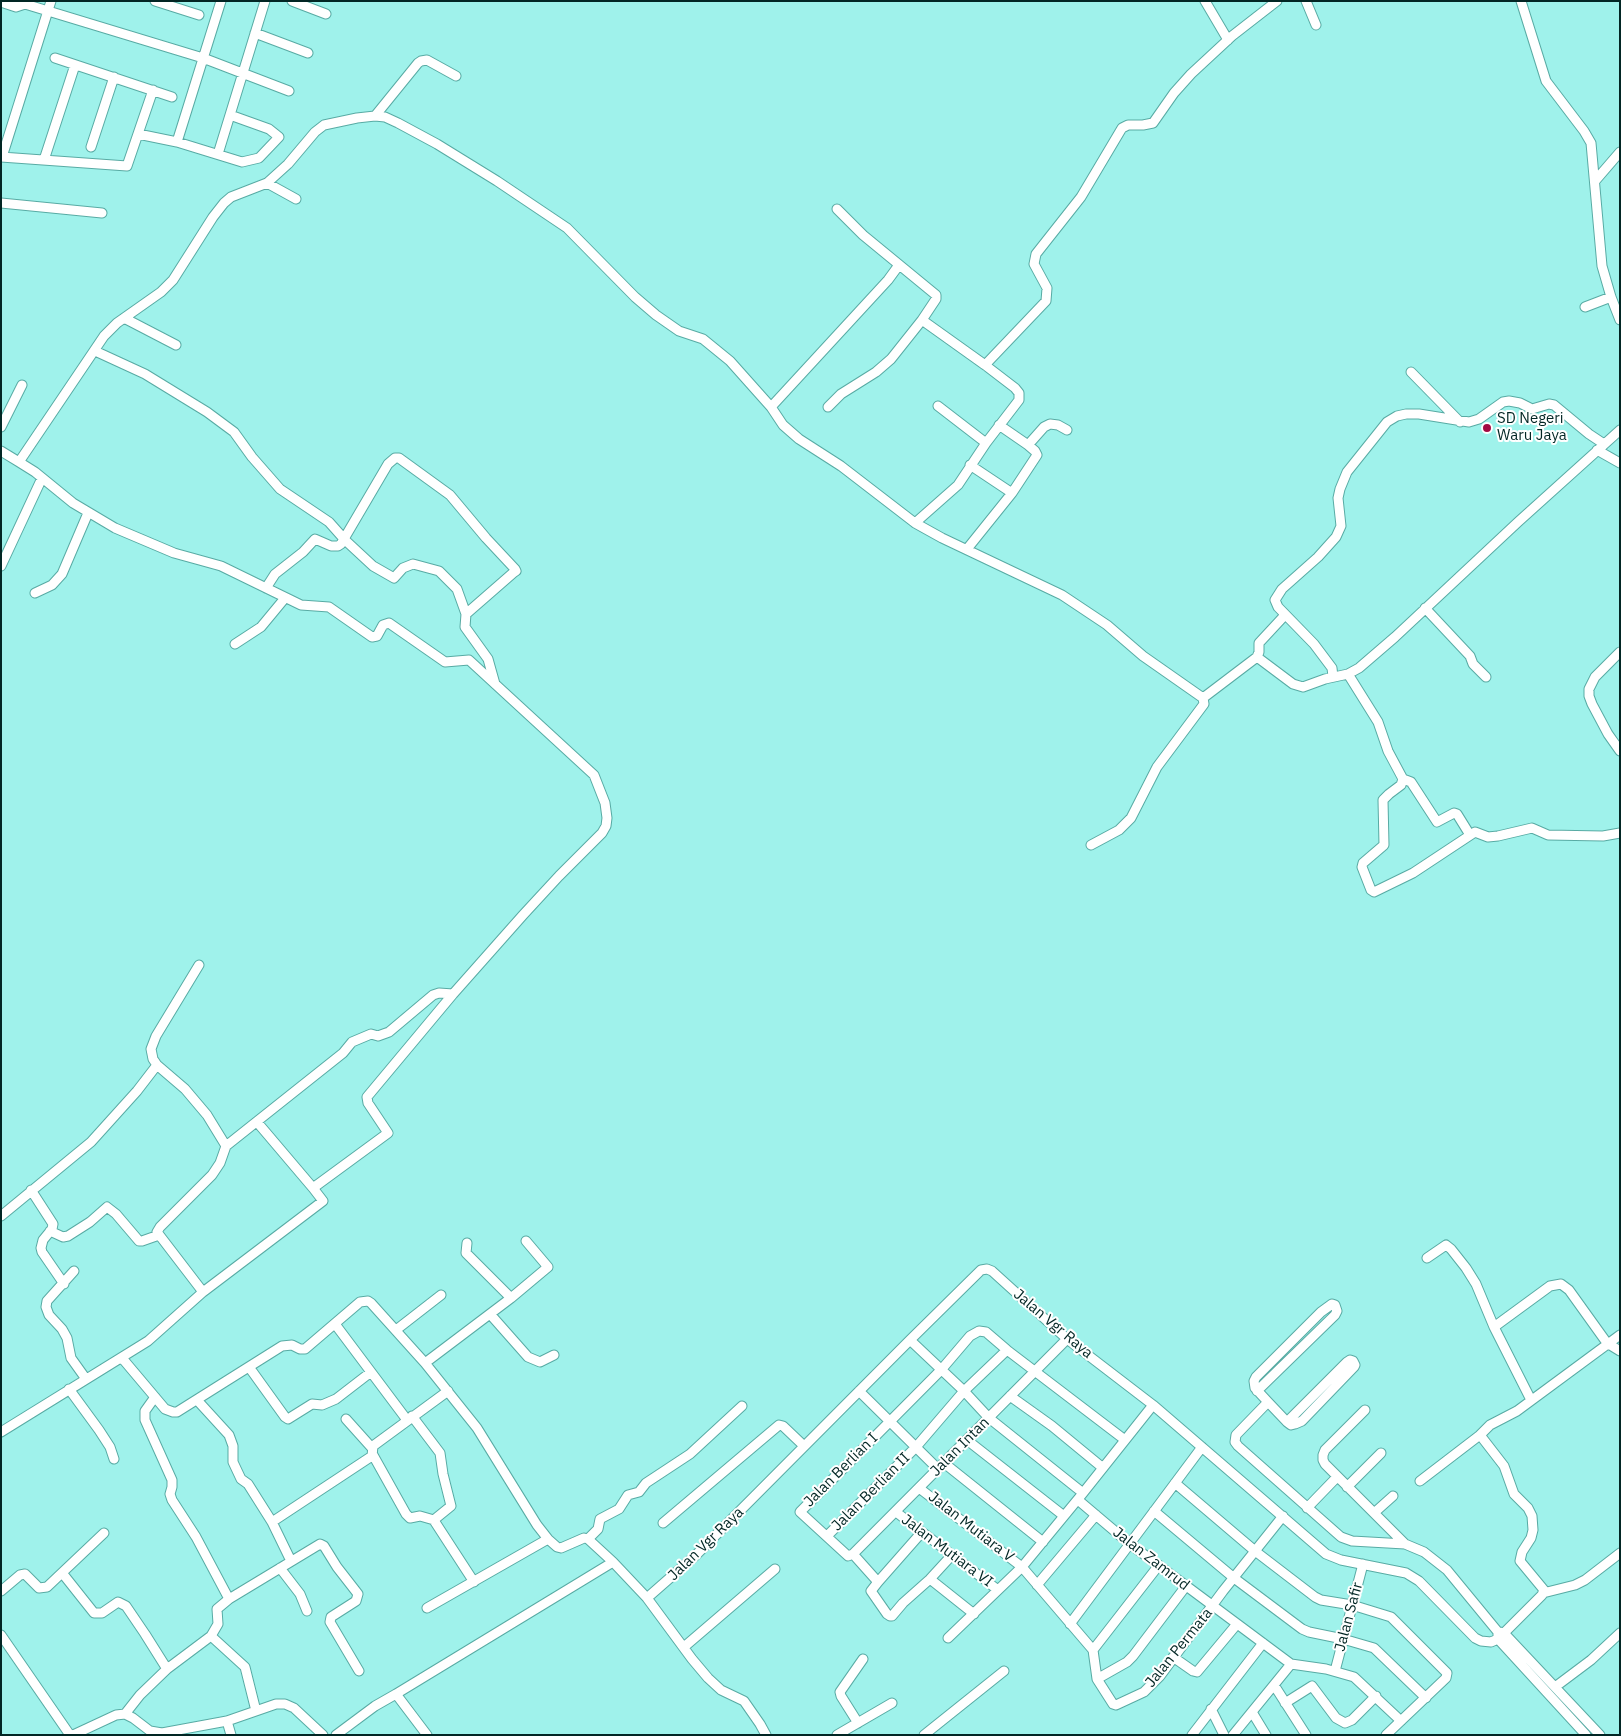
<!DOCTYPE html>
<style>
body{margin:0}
#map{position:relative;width:1621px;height:1736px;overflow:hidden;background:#9ff2eb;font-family:"IBM Plex Sans",sans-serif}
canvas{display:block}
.frame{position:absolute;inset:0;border:2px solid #022624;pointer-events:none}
</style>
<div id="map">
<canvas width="1621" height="1736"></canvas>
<div class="frame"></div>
</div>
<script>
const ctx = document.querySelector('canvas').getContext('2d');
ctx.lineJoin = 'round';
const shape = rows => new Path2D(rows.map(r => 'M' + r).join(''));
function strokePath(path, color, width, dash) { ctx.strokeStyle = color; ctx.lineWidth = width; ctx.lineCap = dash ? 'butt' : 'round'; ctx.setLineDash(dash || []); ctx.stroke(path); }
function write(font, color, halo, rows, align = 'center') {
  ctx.font = font + ' "IBM Plex Sans",sans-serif'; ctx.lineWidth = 4; ctx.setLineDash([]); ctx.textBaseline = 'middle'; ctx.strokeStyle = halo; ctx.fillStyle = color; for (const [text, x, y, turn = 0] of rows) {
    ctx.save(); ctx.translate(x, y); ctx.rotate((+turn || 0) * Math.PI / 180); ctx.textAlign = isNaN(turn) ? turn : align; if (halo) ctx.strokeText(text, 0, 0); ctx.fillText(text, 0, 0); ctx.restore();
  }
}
const minor = shape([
 [155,1,199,15],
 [292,1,326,14],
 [1205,1,1228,40],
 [1306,1,1316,25],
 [1521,1,1546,81,1584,131,1591,143,1602,266,1611,297,1620,320],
 [1,2,16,7,25,4,203,58,289,91],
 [255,33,308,53],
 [55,58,172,97],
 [375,116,418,63,421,61,427,60,456,76],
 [138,134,177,142,242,162,259,158,279,137,269,129,230,115],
 [177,142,221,1],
 [91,147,114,77],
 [218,154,265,1],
 [1,157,127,166,153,90],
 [2,157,51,1],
 [44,160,75,65],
 [1595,181,1620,152],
 [267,183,296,199],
 [1,203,102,213],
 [837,209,863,235,936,295,936,299,922,320,985,365,1015,388,1019,393,1019,400,986,443,958,485,915,523],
 [1585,307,1611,297],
 [124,318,176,345],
 [95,351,145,374,207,412,234,432,252,457,280,489,329,522,345,540,373,566,394,578,403,568,413,564,439,571,457,589,466,614,465,627,488,659,495,684],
 [985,365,1046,301,1047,288,1034,264,1036,254,1081,197,1122,128,1128,125,1143,125,1153,123,1174,93,1191,74,1232,36,1277,1],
 [1411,372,1460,422],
 [938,406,986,443],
 [771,407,888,280,899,265],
 [828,407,841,394,876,372,891,359,922,320],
 [999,425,1028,445,1044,427,1050,424,1058,425,1067,430],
 [1,427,22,385],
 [1597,450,1620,463],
 [1,451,19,462,104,336,117,323,161,292,173,280,213,217,224,203,231,197,267,183,288,164,315,132,324,125,357,118,375,116,385,117,398,123,437,144,497,181,567,228,635,297,656,315,679,331,703,339,730,361,771,407,783,425,799,439,841,466,915,523,942,538,1062,595,1107,625,1143,656,1203,698,1257,657,1293,684,1303,687,1325,679,1348,674,1359,668,1395,637,1518,522,1620,430],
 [1012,493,1037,455,1035,451,1028,445],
 [967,549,1012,493,970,465],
 [1,566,42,478],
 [266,588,275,574,303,552,315,539,331,546,338,546,341,544,388,464,395,458,399,458,450,495,486,538,515,569,516,571,513,573,466,614],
 [35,593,52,585,62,574,88,513],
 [1425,608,1470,656,1473,664,1486,677],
 [235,644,261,627,285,598],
 [1620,652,1595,677,1589,689,1589,696,1592,704,1608,734,1620,751],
 [1257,657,1259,652,1259,643,1285,615],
 [1348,674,1378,722,1388,751,1403,779,1411,782,1437,822,1454,813,1457,814,1470,835],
 [1333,677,1332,668,1314,644,1278,607,1275,600,1282,589,1318,557,1336,537,1341,526,1338,498,1340,489,1347,472,1387,422,1397,416,1406,414,1419,414,1469,422,1479,419,1503,402,1509,401,1520,403,1532,409,1549,404,1554,405,1589,434,1604,444],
 [1403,779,1401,785,1389,794,1383,800,1384,845,1363,863,1362,867,1371,890,1374,892,1413,873,1475,832,1488,837,1498,836,1532,828,1548,835,1603,836,1620,833],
 [1091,845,1119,830,1131,818,1157,767,1204,704,1203,698],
 [199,965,156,1036,151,1049,153,1059,157,1065,185,1089,207,1115,226,1146],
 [257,1122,313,1188],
 [31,1190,53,1224,52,1229,43,1240,41,1248,42,1252,64,1284],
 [1,1216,91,1142,137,1091,157,1065],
 [50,1231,63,1237,68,1236,90,1222,107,1207,116,1214,139,1241,142,1241,159,1235],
 [1427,1258,1446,1245,1451,1249,1466,1268,1476,1284,1494,1327,1531,1400],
 [74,1271,47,1301,46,1307,49,1315,62,1329,67,1338,71,1358,86,1379],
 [203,1292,157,1232,160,1227,212,1175,220,1163,226,1146,343,1053,352,1042,371,1034,378,1036,389,1032,433,995,439,993,453,994],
 [511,1298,548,1267,526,1241],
 [490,1314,528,1357,540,1362,554,1355],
 [335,1324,407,1420],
 [1494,1327,1550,1286,1561,1284,1569,1290,1607,1343,1620,1351],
 [396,1330,441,1295],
 [910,1340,964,1391,989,1418,1083,1493],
 [122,1358,165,1409,173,1412,177,1412,282,1346,292,1345,300,1349,305,1349,360,1302,368,1301,371,1303,425,1363,477,1428,537,1525,548,1539,557,1547,561,1548,584,1538,588,1539,613,1562,647,1598,692,1659,708,1678,721,1690,744,1701,760,1724,766,1735],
 [425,1363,511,1298,466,1253,467,1243],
 [249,1367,285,1417,288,1419,312,1404,322,1405,336,1399,371,1372],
 [69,1389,99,1430,110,1447,114,1459],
 [859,1391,938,1469],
 [1257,1391,1335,1315,1337,1311,1335,1305,1332,1304,1321,1312,1256,1377,1254,1381,1255,1388,1268,1402,1287,1422,1347,1362,1350,1360,1353,1361,1355,1365,1354,1367,1302,1421,1295,1424,1291,1425,1287,1422],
 [1010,1396,1052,1426,1103,1468],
 [197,1400,229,1435,233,1446,233,1462,241,1479,248,1484,272,1522,291,1561],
 [1268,1402,1236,1435,1235,1442,1238,1446,1341,1537,1352,1541,1405,1544],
 [1365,1410,1325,1450,1323,1455,1323,1460,1325,1464,1405,1544,1424,1552,1447,1570,1498,1632,1498,1639,1586,1735],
 [412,1416,440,1453,443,1474,451,1506,435,1519,435,1522,474,1582],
 [346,1419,372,1448],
 [1,1432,148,1341,203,1292,323,1201,313,1188,388,1133,368,1103,367,1097,453,994,523,915,559,876,602,833,606,826,607,818,605,803,594,775,469,660,445,662,389,623,383,625,377,636,372,637,329,607,301,605,221,566,174,553,115,528,73,503,35,472,19,462],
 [967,1440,1064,1516],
 [373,1455,406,1514,410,1518,420,1516,434,1520],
 [944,1463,1043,1542],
 [1420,1481,1480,1435],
 [1175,1483,1255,1551,1315,1597,1321,1600,1352,1605,1391,1617,1447,1673,1446,1678,1386,1735],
 [1347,1487,1381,1453],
 [919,1488,1022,1567,1093,1650,1097,1679,1113,1704,1116,1705,1144,1692,1160,1676,1223,1591,1283,1516],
 [1078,1500,1130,1544,1291,1664,1326,1669,1354,1677,1401,1721],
 [1307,1508,1337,1477],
 [1154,1511,1234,1578,1302,1629,1309,1632,1343,1639,1374,1648,1426,1698],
 [896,1512,998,1590],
 [1374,1513,1393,1496],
 [272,1522,372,1456,373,1446,448,1391],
 [663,1523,779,1425,783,1426,804,1446],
 [827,1536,916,1447,964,1391,1007,1350],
 [588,1539,598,1529,600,1519,619,1509,628,1495,639,1492,646,1483,690,1454,742,1406],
 [853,1554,848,1556,800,1512,941,1370,970,1336,979,1331,986,1332,1007,1350,1125,1440],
 [853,1554,1067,1339],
 [853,1554,878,1582,922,1532],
 [280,1568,300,1594,307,1611],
 [63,1574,94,1613,102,1613,118,1602,126,1606,145,1634,167,1669],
 [930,1579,974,1614],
 [878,1582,871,1591,887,1614,890,1616,892,1616,903,1603,930,1579,952,1555],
 [1037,1585,1096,1515],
 [1,1591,20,1575,25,1574,39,1588,47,1587,104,1533],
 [1543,1593,1575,1585,1585,1580,1620,1553],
 [647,1598,696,1555,910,1340,981,1270,987,1269,992,1271,1067,1339,1153,1405,1326,1554,1341,1560,1406,1573,1419,1581,1475,1638,1481,1641,1491,1642,1498,1639,1542,1595,1544,1590,1520,1561,1522,1552,1531,1538,1533,1530,1532,1516,1528,1508,1514,1494,1504,1466,1480,1435,1490,1425,1517,1411,1620,1335],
 [229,1599,320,1544,324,1546,337,1567,358,1594,356,1601,331,1617,330,1622,359,1671],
 [427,1608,548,1539],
 [1070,1624,1202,1447],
 [1499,1632,1504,1633,1600,1735],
 [1,1635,70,1735],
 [211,1636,245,1667,256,1711],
 [948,1638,1022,1567,1083,1493,1153,1405],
 [684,1647,775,1569],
 [1093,1650,1159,1565],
 [1173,1657,1193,1671,1197,1672,1237,1624],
 [1335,1671,1363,1564],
 [1097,1679,1127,1662,1133,1656,1186,1586],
 [1274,1685,1306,1735],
 [1555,1687,1591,1660,1620,1633],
 [396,1694,613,1562],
 [1285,1703,1312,1686,1336,1718,1345,1723,1352,1720,1376,1696],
 [1211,1709,1224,1735],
 [1252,1712,1266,1735],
 [125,1714,140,1695,167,1669,211,1636,218,1624,217,1609,229,1599,196,1537,172,1500,170,1494,172,1487,172,1480,145,1420,145,1411,155,1397],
 [227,1721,231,1735],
 [858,1723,841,1696,840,1692,863,1659],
 [73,1735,116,1715,125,1714,133,1718,150,1731,162,1733,227,1721,276,1704,285,1704,294,1708,323,1735],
 [336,1735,375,1706,396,1694,427,1735],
 [837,1735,892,1703],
 [924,1735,1004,1671],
 [1192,1735,1263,1643],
 [1233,1735,1291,1664]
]);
strokePath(minor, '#58aba4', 11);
strokePath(minor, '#fff', 9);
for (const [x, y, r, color] of [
 [1487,428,5,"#a30943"]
]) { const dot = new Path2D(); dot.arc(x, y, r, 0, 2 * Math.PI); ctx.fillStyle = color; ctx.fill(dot); strokePath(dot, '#fff', 2); }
write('15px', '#022624', '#fff', [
 ["SD Negeri",1497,419],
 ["Waru Jaya",1497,436]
], 'left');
write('15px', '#022624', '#fff', [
 ["Jalan Vgr Raya",1053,1324,40],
 ["Jalan Intan",960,1447,-45],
 ["Jalan Berlian I",841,1470,-45],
 ["Jalan Berlian II",871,1492,-45],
 ["Jalan Mutiara V",971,1527,38],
 ["Jalan Vgr Raya",706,1544,-44],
 ["Jalan Mutiara VI",947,1551,37],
 ["Jalan Zamrud",1151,1559,38],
 ["Jalan Safir",1349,1617,-75],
 ["Jalan Permata",1179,1648,-51]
]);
</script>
